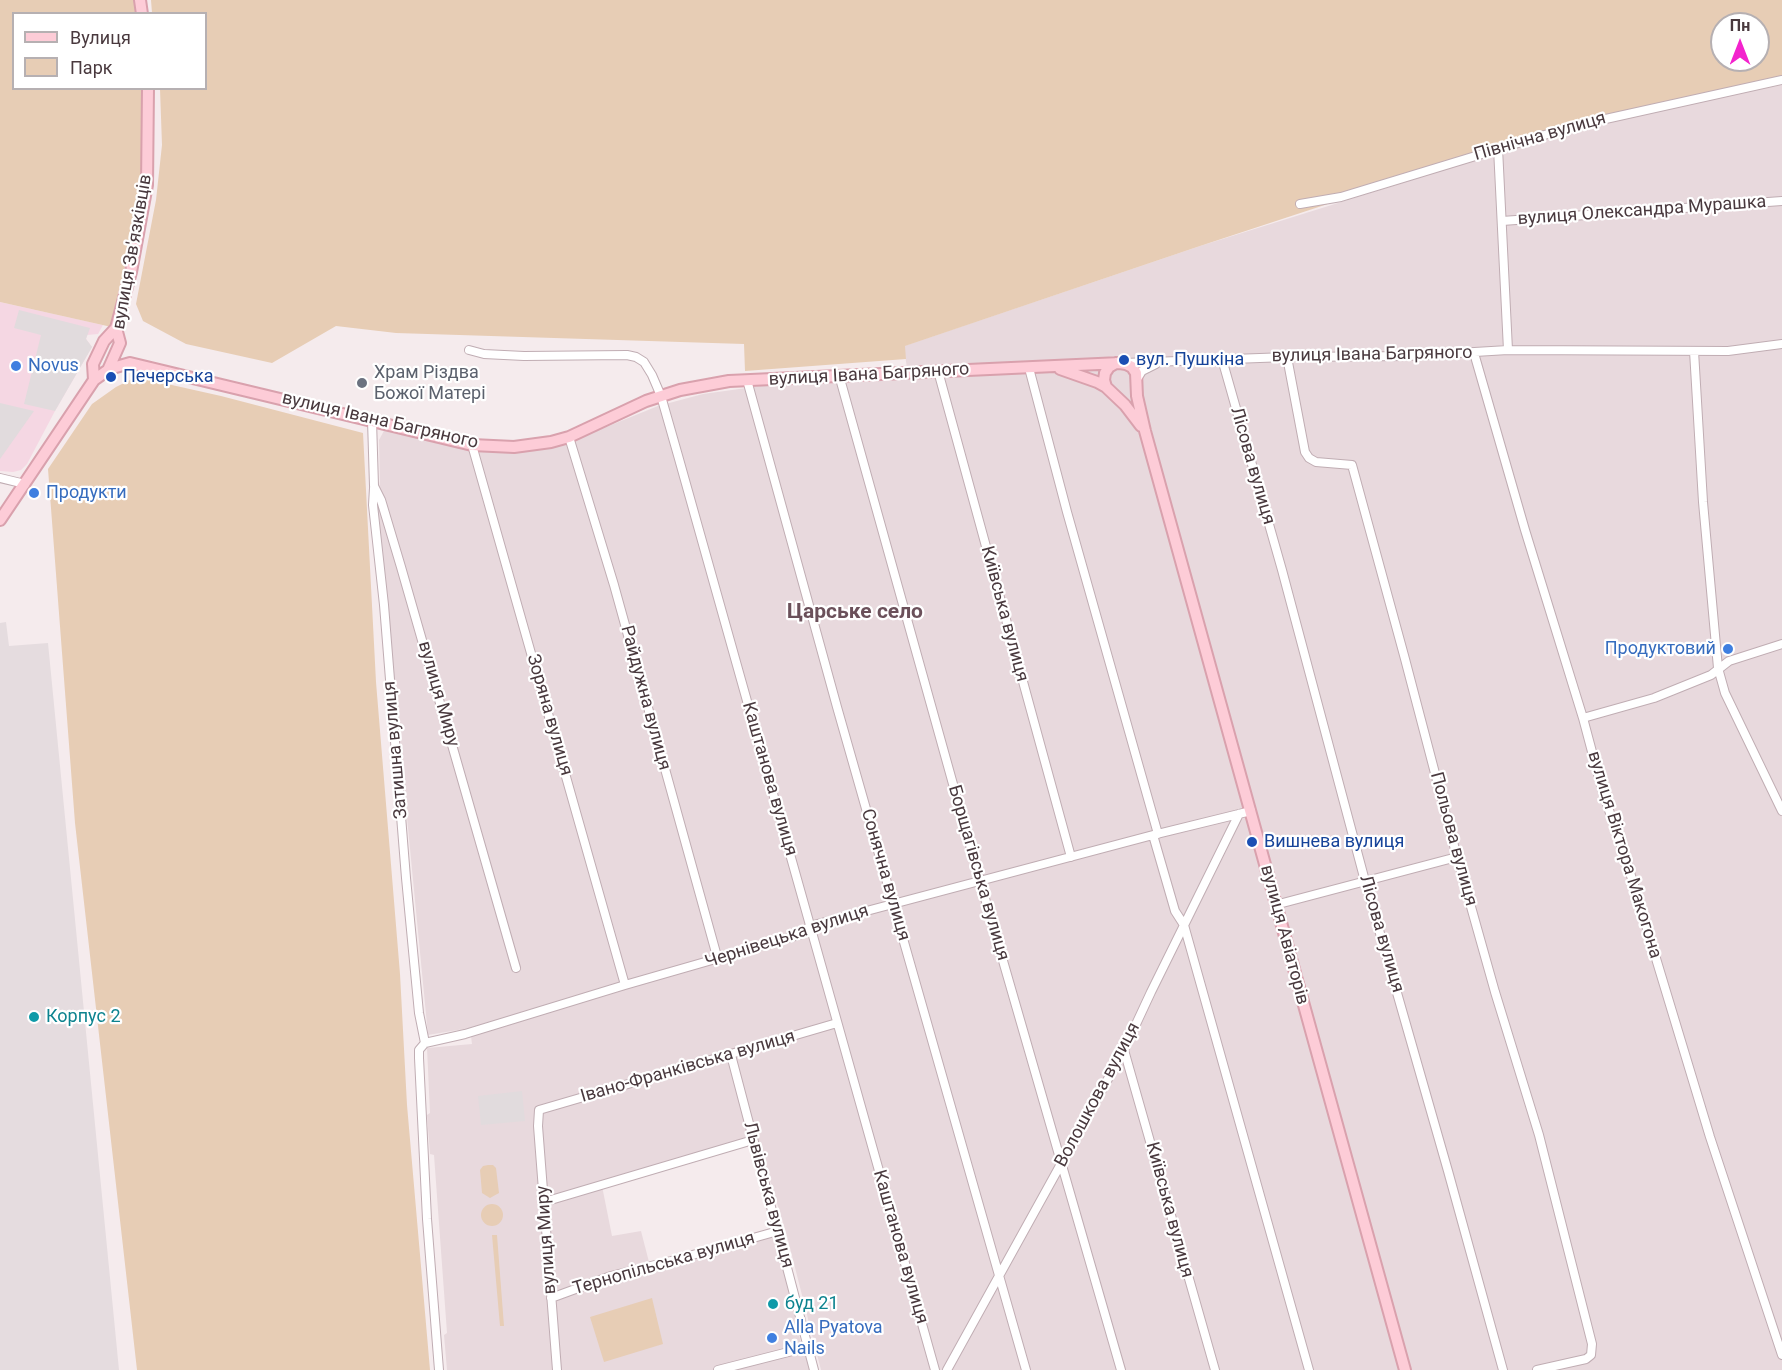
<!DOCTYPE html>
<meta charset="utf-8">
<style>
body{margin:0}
#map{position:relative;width:1782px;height:1370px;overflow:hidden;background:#f5ebed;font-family:Roboto,sans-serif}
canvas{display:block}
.legend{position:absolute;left:12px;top:12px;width:195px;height:78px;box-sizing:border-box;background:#fff;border:2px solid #b6b0b2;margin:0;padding:8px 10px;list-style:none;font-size:18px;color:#49393e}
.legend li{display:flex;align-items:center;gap:12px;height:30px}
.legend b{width:30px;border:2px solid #b6b0b2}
.north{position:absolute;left:1710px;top:12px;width:60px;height:60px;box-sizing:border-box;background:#fff;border:2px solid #b6b0b2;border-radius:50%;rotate:0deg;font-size:16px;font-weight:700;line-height:24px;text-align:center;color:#49393e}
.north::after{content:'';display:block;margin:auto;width:21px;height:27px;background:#f323cd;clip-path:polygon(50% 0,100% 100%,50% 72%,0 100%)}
</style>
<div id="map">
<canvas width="1782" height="1370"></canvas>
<ul class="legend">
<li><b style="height:8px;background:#fdccd7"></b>Вулиця</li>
<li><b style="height:16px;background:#e7cdb5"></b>Парк</li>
</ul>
<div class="north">Пн</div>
</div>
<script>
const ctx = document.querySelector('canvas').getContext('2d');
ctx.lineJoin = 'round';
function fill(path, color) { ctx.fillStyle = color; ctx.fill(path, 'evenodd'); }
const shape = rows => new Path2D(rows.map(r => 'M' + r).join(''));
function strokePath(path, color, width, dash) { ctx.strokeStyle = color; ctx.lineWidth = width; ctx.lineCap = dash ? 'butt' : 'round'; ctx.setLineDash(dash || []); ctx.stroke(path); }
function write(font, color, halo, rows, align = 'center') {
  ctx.font = font + ' Roboto,sans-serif'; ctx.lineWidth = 4.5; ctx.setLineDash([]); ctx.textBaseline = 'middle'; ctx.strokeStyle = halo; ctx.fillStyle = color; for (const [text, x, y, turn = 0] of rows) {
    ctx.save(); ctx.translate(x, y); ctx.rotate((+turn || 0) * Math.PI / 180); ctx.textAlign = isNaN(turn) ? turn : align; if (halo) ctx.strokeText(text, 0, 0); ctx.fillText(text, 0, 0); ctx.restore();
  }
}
fill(shape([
 [1782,85,1782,1370,821,1370,786,1232,756,1136,745,1138,601,1181,612,1236,641,1231,649,1262,774,1231,800,1339,810,1370,447,1370,444,1335,447,1333,434,1155,430,1154,427,1115,430,1113,427,1048,472,1044,470,1028,428,1035,377,507,380,481,379,440,386,427,470,449,498,452,535,451,579,438,658,406,703,394,761,386,908,377,904,346,1200,246,1582,127,1712,98]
]), '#e8d9dd');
fill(shape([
 [0,302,103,325,98,334,87,335,86,339,92,347,55,411,27,464,21,470,13,472,0,471]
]), '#f5d7e3');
fill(shape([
 [6,622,9,646,48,643,119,1370,0,1370,0,623]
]), '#e5dcdf');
fill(shape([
 [0,0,139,0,142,13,14,14,14,88,148,89,147,185,116,328,0,302],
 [151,0,1782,0,1782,80,1709,95,1498,148,1200,246,905,346,906,359,745,371,744,344,396,333,336,326,272,363,186,344,143,321,136,304,156,200,162,145,160,89,206,88,206,14,152,13],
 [1722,24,1758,24,1758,60,1722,60],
 [136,377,221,396,363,433,376,682,400,974,407,1105,430,1370,137,1370,75,823,48,469,92,404,116,387],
 [488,1165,493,1165,496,1168,499,1193,490,1198,482,1193,480,1170,483,1166],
 '481 1215a11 11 0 1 1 22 0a11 11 0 1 1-22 0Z',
 [492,1235,497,1235,504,1326,500,1326],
 [652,1298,663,1344,604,1362,590,1317]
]), '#e7cdb5');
fill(shape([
 [19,310,90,328,86,339,92,347,55,411,24,404,41,335,14,328],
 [0,403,34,411,0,459],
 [522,1091,525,1121,481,1125,478,1096]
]), '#e1dbdd');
const street = shape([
 [1498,148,1508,350],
 [1300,204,1341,197,1574,126,1782,80],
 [1502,221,1782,201],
 [469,350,484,354,524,356,627,355,636,357,644,362,652,375,661,396,679,459,935,1370],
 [1694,351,1703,502,1718,668,1725,693,1782,811],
 [1474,353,1525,530,1583,718,1603,793,1625,856,1710,1137,1782,1355],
 [1287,357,1305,452,1309,458,1316,462,1352,465,1405,659,1457,857,1495,992,1539,1135,1592,1344,1591,1355,1586,1359,1537,1370],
 [1222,359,1282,570,1365,881,1448,1171,1503,1370],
 [1124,363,1287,357,1408,356,1508,350,1728,351,1782,344],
 [1029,368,1067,512,1158,834],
 [938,371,1071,857],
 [839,375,980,881,1121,1370],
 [1137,379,1142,371,1156,364],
 [747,380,837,707,1026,1370],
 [372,420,374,486,381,500,401,567,516,968],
 [569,437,614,585,718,960],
 [472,445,625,985],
 [0,478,25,484],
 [374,488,373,505,384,605,406,878,419,1013,425,1043],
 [1583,718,1654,698,1711,675,1729,661,1782,644],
 [1153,835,1175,911,1184,925,1309,1370],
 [1275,905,1457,857],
 [1124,1050,1215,1370],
 [731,1055,814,1370],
 [544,1202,753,1140],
 [551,1298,611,1276,671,1261,778,1231],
 [439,1370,427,1219,419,1058,419,1050,425,1043,465,1034,625,985,799,935,810,926,1153,835,1251,811],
 [557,1370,538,1126,539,1110,837,1023],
 [718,1370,808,1347],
 [947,1370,1124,1050,1151,992,1239,814]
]);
const secondary = shape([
 [140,0,142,14],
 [1116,363,1109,367,1105,373,1104,380,1106,387,1125,405,1141,426],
 [109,369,130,363,472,445,514,447,551,442,569,437,646,401,680,390,729,381,1120,363,1126,364,1132,367,1136,373,1137,396,1145,431,1405,1370],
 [1060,369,1097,382,1106,387],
 [108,370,120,343,116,328,131,272,147,185,148,88],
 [94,380,93,364,104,341,116,328],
 [0,520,94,380,108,370]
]);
strokePath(street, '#c0adb3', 10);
strokePath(secondary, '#d9a1ad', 14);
strokePath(street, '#fff', 8);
strokePath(secondary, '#fdccd7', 10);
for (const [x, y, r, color] of [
 [1124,360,6,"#1a4fb4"],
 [16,366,6,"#3f7fe0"],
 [111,377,6,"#1a4fb4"],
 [362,383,6,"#6b7280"],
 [34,493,6,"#3f7fe0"],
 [1728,649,6,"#3f7fe0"],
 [1252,842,6,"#1a4fb4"],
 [34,1017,6,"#0f9aa8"],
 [773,1304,6,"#0f9aa8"],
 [772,1338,6,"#3f7fe0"]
]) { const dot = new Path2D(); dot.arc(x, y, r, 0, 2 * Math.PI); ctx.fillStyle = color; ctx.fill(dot); strokePath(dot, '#fff', 2); }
write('18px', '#49393e', '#fff', [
 ["Північна вулиця",1540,137,-16],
 ["вулиця Олександра Мурашка",1642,211,-4],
 ["вулиця Зв'язківців",133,252,-80],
 ["вулиця Івана Багряного",1372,355,-1],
 ["вулиця Івана Багряного",869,375,-3],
 ["вулиця Івана Багряного",380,421,13],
 ["Лісова вулиця",1252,466,74],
 ["Київська вулиця",1004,614,75],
 ["вулиця Миру",438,694,74],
 ["Райдужна вулиця",645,698,75],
 ["Зоряна вулиця",549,715,74],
 ["Затишна вулиця",396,750,-95],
 ["Каштанова вулиця",769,779,74],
 ["Польова вулиця",1453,839,75],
 ["вулиця Віктора Макогона",1624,855,73],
 ["Борщагівська вулиця",978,873,74],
 ["Сонячна вулиця",885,875,74],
 ["Лісова вулиця",1381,934,74],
 ["вулиця Авіаторів",1284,935,75],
 ["Чернівецька вулиця",787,937,-18],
 ["Івано-Франківська вулиця",688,1067,-16],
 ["Волошкова вулиця",1098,1095,-62],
 ["Львівська вулиця",768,1195,75],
 ["Київська вулиця",1169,1210,75],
 ["вулиця Миру",547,1240,-94],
 ["Каштанова вулиця",900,1247,74],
 ["Тернопільська вулиця",664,1264,-16]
]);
write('18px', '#164399', '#fff', [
 ["вул. Пушкіна",1136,360],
 ["Печерська",123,377],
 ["Вишнева вулиця",1264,842]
], 'left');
write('18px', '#366cbe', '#fff', [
 ["Novus",28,366],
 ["Продукти",46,493],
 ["Продуктовий",1716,649,"right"],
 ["Alla Pyatova",784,1328],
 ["Nails",784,1349]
], 'left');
write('18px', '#5b616d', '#fff', [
 ["Храм Різдва",374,373],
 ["Божої Матері",374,394]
], 'left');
write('18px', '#0d838f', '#fff', [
 ["Корпус 2",46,1017],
 ["буд 21",785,1304]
], 'left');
write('bold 21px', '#6b505a', '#fff', [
 ["Царське село",855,613]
]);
</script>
